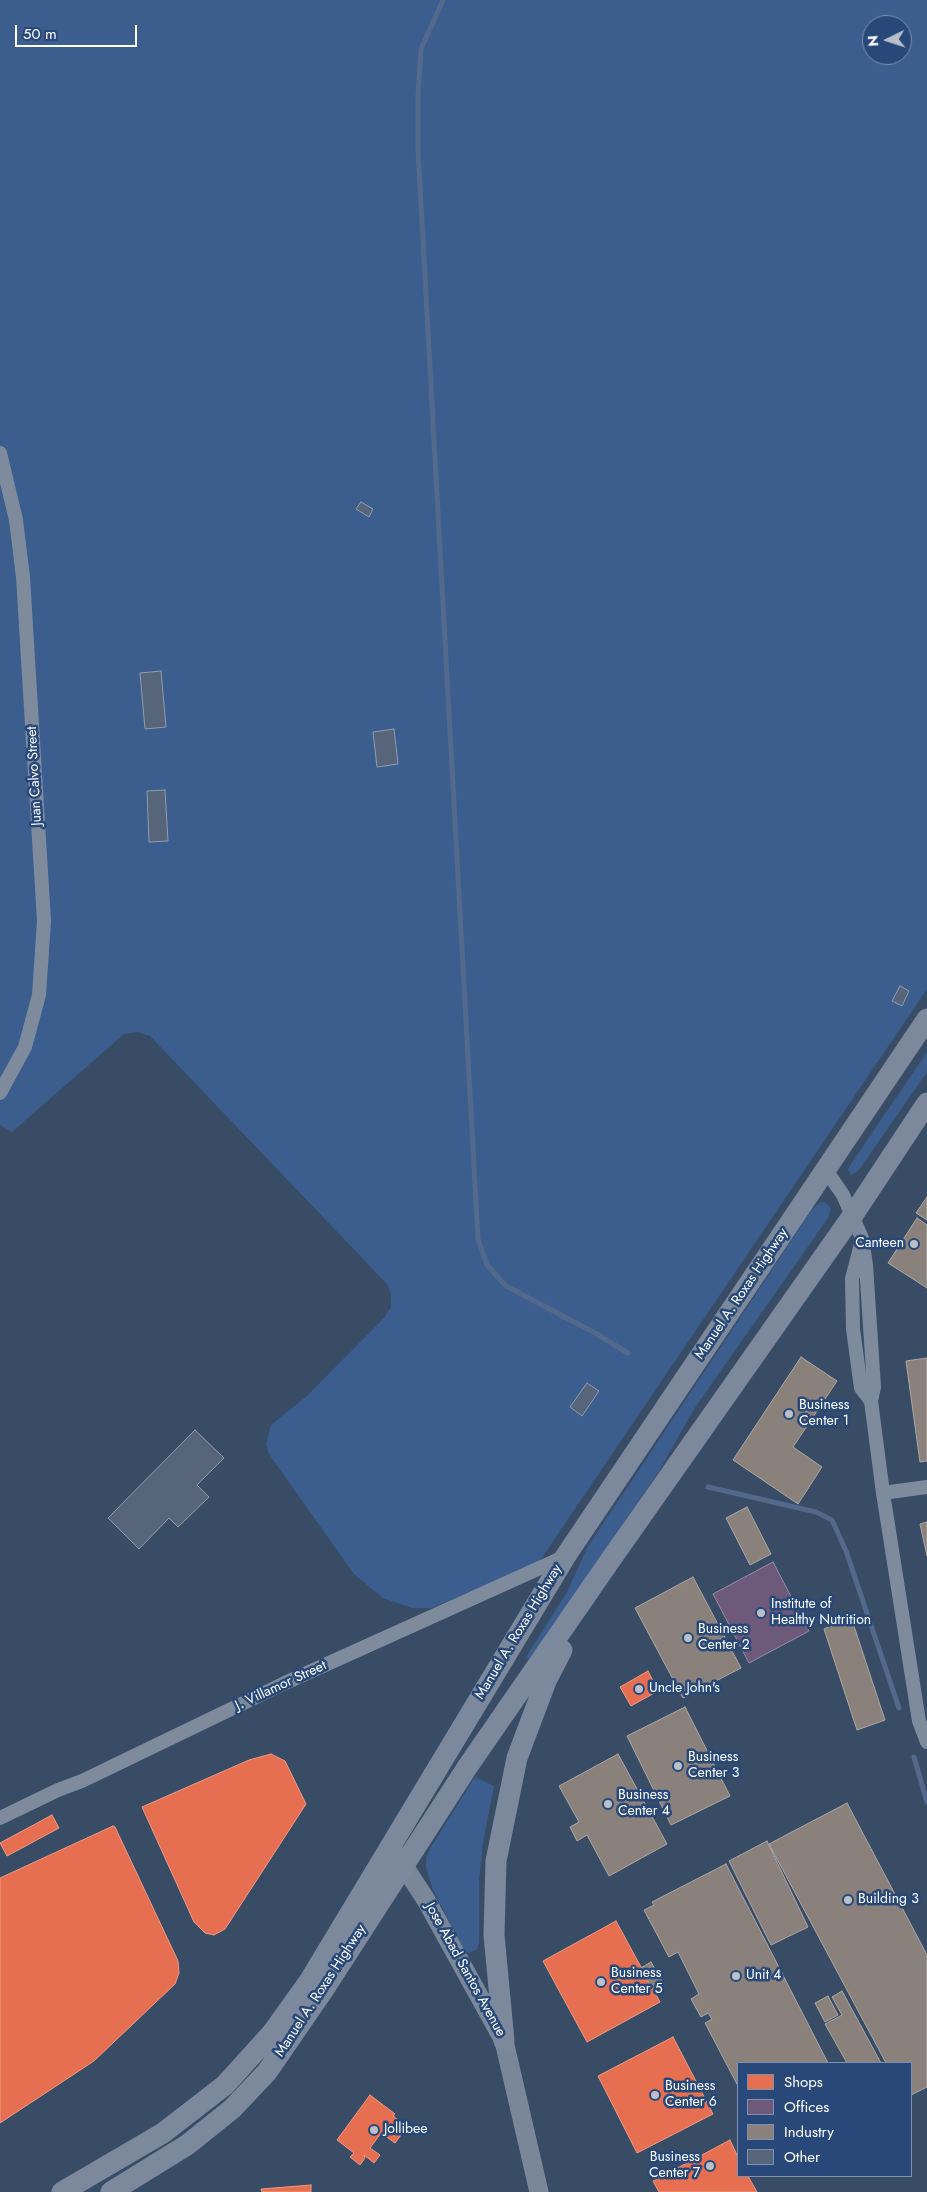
<!DOCTYPE html>
<style>
body{margin:0}
#map{position:relative;width:927px;height:2192px;overflow:hidden;background:#394c66;font-family:Jost,sans-serif}
canvas{display:block}
.legend{position:absolute;left:737px;top:2062px;width:175px;height:115px;box-sizing:border-box;background:#274878;border:1px solid #7d91ae;margin:0;padding:6px 9px;list-style:none;font-size:15px;color:#fff}
.legend li{display:flex;align-items:center;gap:10px;height:25px}
.legend b{width:25px;border:1px solid #7d91ae}
.north{position:absolute;left:862px;top:15px;width:50px;height:50px;box-sizing:border-box;background:#274878;border:1px solid #7d91ae;border-radius:50%;rotate:266deg;font-size:14px;font-weight:700;line-height:20px;text-align:center;color:#fff}
.north::after{content:'';display:block;margin:auto;width:18px;height:22px;background:#bac0c9;clip-path:polygon(50% 0,100% 100%,50% 72%,0 100%)}
.scale{position:absolute;left:15px;top:25px;width:122px;height:22px;box-sizing:border-box;border:2px solid #fff;border-top:0;padding-left:6px;font-size:15px;line-height:18px;white-space:nowrap;color:#fff;-webkit-text-stroke:4px #274878;paint-order:stroke}
</style>
<div id="map">
<canvas width="927" height="2192"></canvas>
<ul class="legend">
<li><b style="height:14px;background:#e76f51"></b>Shops</li>
<li><b style="height:14px;background:#6d597a"></b>Offices</li>
<li><b style="height:14px;background:#8a817c"></b>Industry</li>
<li><b style="height:14px;background:#56657a"></b>Other</li>
</ul>
<div class="north">N</div>
<div class="scale">50 m</div>
</div>
<script>
const ctx = document.querySelector('canvas').getContext('2d');
ctx.lineJoin = 'round';
function fill(path, color) { ctx.fillStyle = color; ctx.fill(path, 'evenodd'); }
const shape = rows => new Path2D(rows.map(r => 'M' + r).join(''));
function strokePath(path, color, width, dash) { ctx.strokeStyle = color; ctx.lineWidth = width; ctx.lineCap = dash ? 'butt' : 'round'; ctx.setLineDash(dash || []); ctx.stroke(path); }
function write(font, color, halo, rows, align = 'center') {
  ctx.font = font + ' Jost,sans-serif'; ctx.lineWidth = 5; ctx.setLineDash([]); ctx.textBaseline = 'middle'; ctx.strokeStyle = halo; ctx.fillStyle = color; for (const [text, x, y, turn = 0] of rows) {
    ctx.save(); ctx.translate(x, y); ctx.rotate((+turn || 0) * Math.PI / 180); ctx.textAlign = isNaN(turn) ? turn : align; if (halo) ctx.strokeText(text, 0, 0); ctx.fillText(text, 0, 0); ctx.restore();
  }
}
fill(shape([
 [0,0,927,0,927,989,541,1559,535,1564,432,1608,412,1608,383,1598,354,1574,269,1454,266,1444,271,1425,307,1396,384,1318,391,1307,391,1294,387,1284,150,1036,138,1032,124,1034,12,1132,0,1125],
 [872,25,902,25,902,55,872,55],
 [927,1052,927,1072,859,1170,851,1175,848,1170,849,1167],
 [820,1202,825,1202,831,1208,828,1218,694,1409,659,1471,568,1604,529,1659,526,1657,567,1592,587,1548,811,1211],
 [475,1777,494,1786,483,1842,479,1880,479,1943,477,1949,469,1953,464,1950,433,1890,426,1868,426,1858,431,1847]
]), '#3b5e8f');
const shops = shape([
 [648,1671,658,1691,631,1706,620,1687,648,1671],
 [271,1754,285,1761,306,1804,225,1929,214,1935,205,1933,194,1922,142,1807,249,1760,271,1754],
 [52,1815,59,1828,7,1856,0,1843,52,1815],
 [113,1826,115,1827,178,1961,179,1973,175,1984,94,2061,0,2123,0,1878,113,1826],
 [616,1921,660,2002,587,2042,543,1961,616,1921],
 [673,2037,713,2114,637,2153,598,2076,673,2037],
 [370,2095,395,2114,393,2116,407,2127,395,2143,381,2133,370,2148,380,2155,374,2163,364,2155,365,2158,360,2165,350,2157,354,2153,337,2140,370,2095],
 [730,2140,738,2157,738,2176,748,2176,757,2192,659,2192,653,2181,730,2140],
 [311,2185,311,2192,262,2192,261,2189,311,2185]
]);
fill(shops, '#e76f51');
strokePath(shops, '#ee9a85', 1);
const offices = shape([
 [773,1562,809,1631,749,1663,713,1594,773,1562]
]);
fill(offices, '#6d597a');
strokePath(offices, '#998ba2', 1);
const industry = shape([
 [927,1197,927,1220,916,1213,927,1197],
 [917,1218,927,1225,927,1288,888,1263,917,1218],
 [801,1357,837,1381,793,1447,822,1467,798,1504,733,1460,801,1357],
 [927,1358,927,1461,920,1462,906,1361,927,1358],
 [747,1507,771,1554,750,1565,726,1518,747,1507],
 [927,1522,927,1556,920,1524,927,1522],
 [693,1577,741,1668,683,1698,635,1608,693,1577],
 [851,1617,885,1720,857,1730,824,1629,851,1617],
 [685,1707,730,1796,671,1825,627,1736,685,1707],
 [618,1754,667,1844,609,1876,587,1835,577,1841,570,1827,579,1822,559,1786,618,1754],
 [847,1803,927,1955,927,2087,911,2095,911,2063,886,2063,769,1844,847,1803],
 [767,1841,808,1927,771,1945,729,1861,767,1841],
 [726,1864,828,2063,738,2063,738,2086,705,2023,712,2019,708,2013,701,2017,691,1999,699,1994,678,1952,669,1957,644,1910,654,1905,652,1902,726,1864],
 [651,1962,664,1985,653,1991,641,1968,651,1962],
 [842,1991,881,2063,847,2063,825,2024,842,2015,832,1997,842,1991],
 [828,1996,838,2015,825,2022,815,2003,828,1996]
]);
fill(industry, '#8a817c');
strokePath(industry, '#ada7a3', 1);
strokePath(shape([
 [443,0,421,49,418,96,418,150,478,1239,487,1265,506,1286,595,1333,628,1353],
 [708,1487,816,1512,832,1520,846,1551,899,1708],
 [914,1757,927,1802]
]), '#52698c', 5);
const building = shape([
 [361,502,373,509,369,517,356,509,361,502],
 [161,671,166,727,145,729,140,673,161,671],
 [394,729,398,764,377,767,373,732,394,729],
 [165,790,168,841,149,842,147,791,165,790],
 [900,986,909,991,902,1006,892,1001,900,986],
 [587,1383,599,1391,582,1416,570,1407,587,1383],
 [195,1430,224,1458,197,1485,209,1497,178,1527,169,1518,139,1549,108,1518,195,1430]
]);
fill(building, '#56657a');
strokePath(building, '#919cac', 1);
strokePath(shape([
 [0,453,16,520,23,577,44,921,39,995,25,1047,0,1093],
 [826,1170,843,1195,862,1238,866,1265,874,1387,871,1401,883,1493,919,1721,927,1742],
 [861,1244,852,1279,853,1329,861,1388,871,1401],
 [883,1493,927,1487],
 [0,1818,58,1790,82,1781,285,1683,564,1557]
]), '#7d8b9d', 14);
strokePath(shape([
 [396,1854,426,1900,504,2041,539,2192]
]), '#798799', 19);
strokePath(shape([
 [504,2041,494,1935,496,1861,517,1758,546,1681,562,1650],
 [62,2192,163,2133,225,2085,272,2033,310,1980,565,1557,927,1019],
 [111,2192,187,2145,232,2109,267,2072,324,1989,468,1766,609,1562,853,1215,927,1103]
]), '#7c889c', 21);
for (const [x, y, r, color] of [
 [914,1244,5,"#bac0c9"],
 [789,1414,5,"#bac0c9"],
 [761,1613,5,"#bac0c9"],
 [688,1638,5,"#bac0c9"],
 [639,1689,5,"#bac0c9"],
 [678,1766,5,"#bac0c9"],
 [608,1804,5,"#bac0c9"],
 [848,1900,5,"#bac0c9"],
 [736,1976,5,"#bac0c9"],
 [601,1982,5,"#bac0c9"],
 [655,2095,5,"#bac0c9"],
 [374,2130,5,"#bac0c9"],
 [710,2166,5,"#bac0c9"]
]) { const dot = new Path2D(); dot.arc(x, y, r, 0, 2 * Math.PI); ctx.fillStyle = color; ctx.fill(dot); strokePath(dot, '#274878', 2); }
write('14px', '#fff', '#274878', [
 ["Juan Calvo Street",35,776,-93],
 ["Manuel A. Roxas Highway",742,1294,-56],
 ["Manuel A. Roxas Highway",519,1632,-59],
 ["J. Villamor Street",281,1686,-25],
 ["Jose Abad Santos Avenue",465,1970,61],
 ["Manuel A. Roxas Highway",321,1991,-57]
]);
write('14px', '#fff', '#274878', [
 ["Canteen",904,1244,"right"],
 ["Business",799,1406],
 ["Center 1",799,1422],
 ["Institute of",771,1605],
 ["Healthy Nutrition",771,1621],
 ["Business",698,1630],
 ["Center 2",698,1646],
 ["Uncle John's",649,1689],
 ["Business",688,1758],
 ["Center 3",688,1774],
 ["Business",618,1796],
 ["Center 4",618,1812],
 ["Building 3",858,1900],
 ["Business",611,1974],
 ["Center 5",611,1990],
 ["Unit 4",746,1976],
 ["Business",665,2087],
 ["Center 6",665,2103],
 ["Jollibee",384,2130],
 ["Business",700,2158,"right"],
 ["Center 7",700,2174,"right"]
], 'left');
</script>
